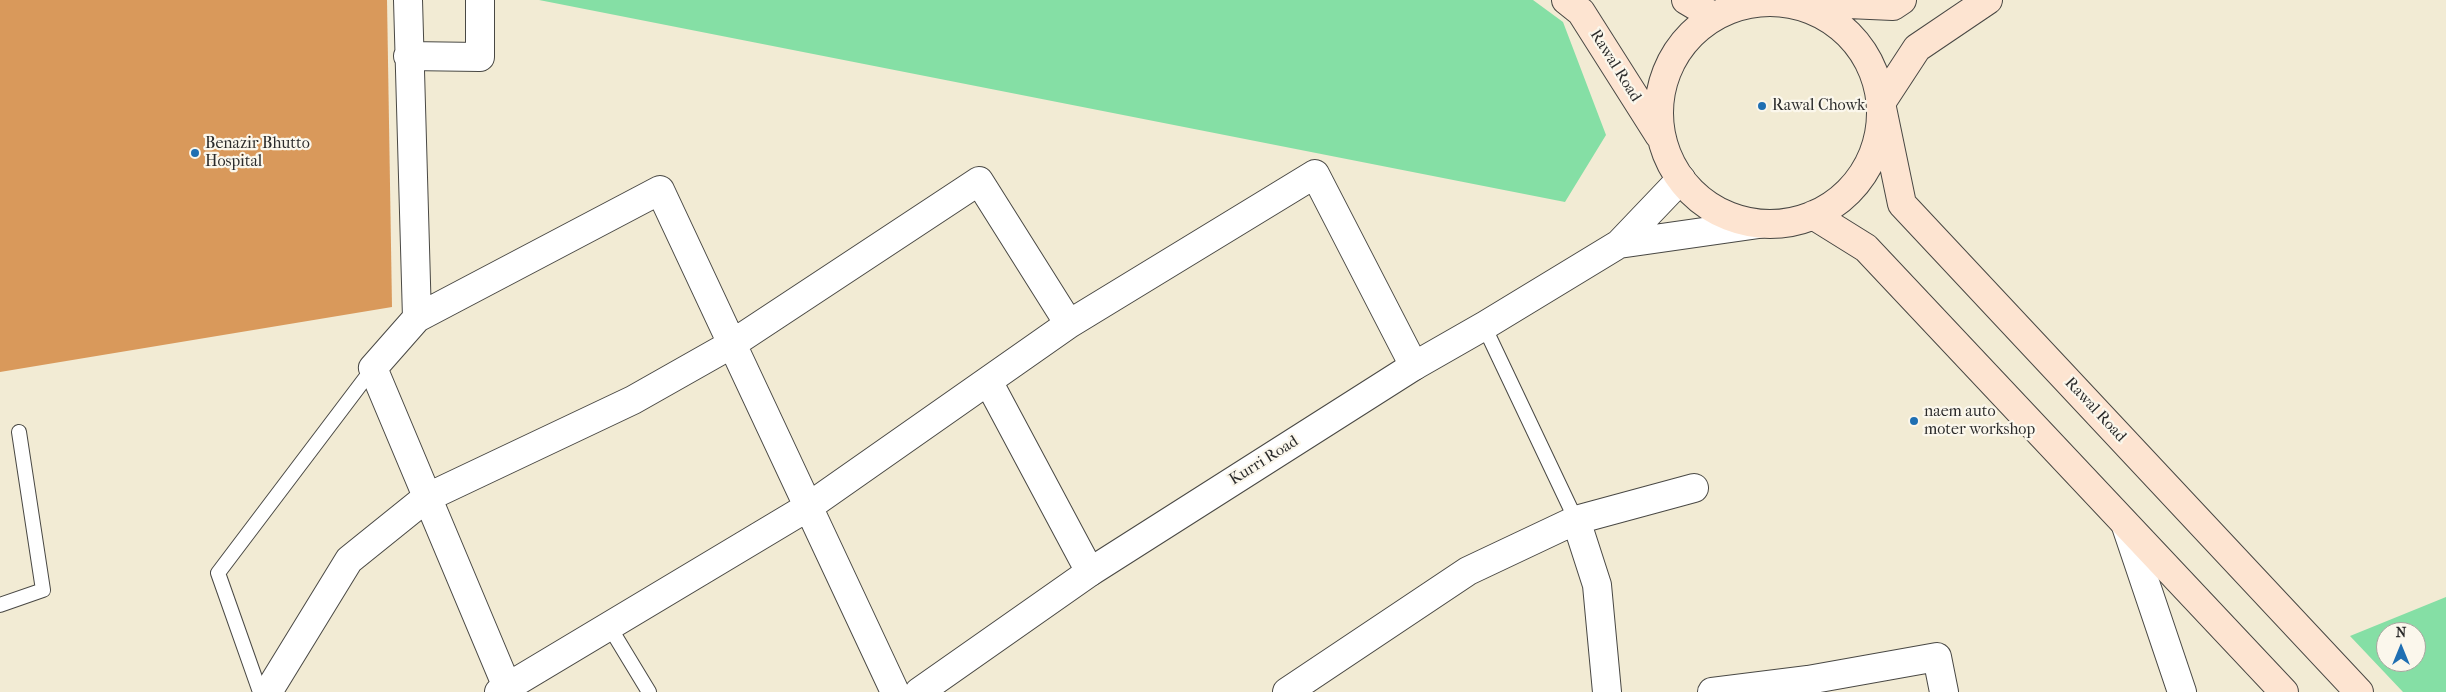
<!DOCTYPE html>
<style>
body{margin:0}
#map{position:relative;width:2446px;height:692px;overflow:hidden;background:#f2ebd4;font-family:"IM FELL French Canon",serif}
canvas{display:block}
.north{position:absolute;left:2376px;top:622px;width:50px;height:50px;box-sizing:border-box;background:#fbf7ec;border:1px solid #a8a59f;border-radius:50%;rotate:0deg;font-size:14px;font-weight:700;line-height:20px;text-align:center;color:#2b2b2b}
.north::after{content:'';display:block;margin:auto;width:18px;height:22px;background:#1f6fb2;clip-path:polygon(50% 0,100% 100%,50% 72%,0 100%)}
</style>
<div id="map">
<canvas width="2446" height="692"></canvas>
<div class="north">N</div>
</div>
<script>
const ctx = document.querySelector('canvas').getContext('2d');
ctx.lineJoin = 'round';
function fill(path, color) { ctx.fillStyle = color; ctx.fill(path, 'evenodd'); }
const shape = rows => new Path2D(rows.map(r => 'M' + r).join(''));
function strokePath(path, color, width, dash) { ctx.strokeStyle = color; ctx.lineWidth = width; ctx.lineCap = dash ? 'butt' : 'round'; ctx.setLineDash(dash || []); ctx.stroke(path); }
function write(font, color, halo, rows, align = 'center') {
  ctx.font = font + ' "IM FELL French Canon",serif'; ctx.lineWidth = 4.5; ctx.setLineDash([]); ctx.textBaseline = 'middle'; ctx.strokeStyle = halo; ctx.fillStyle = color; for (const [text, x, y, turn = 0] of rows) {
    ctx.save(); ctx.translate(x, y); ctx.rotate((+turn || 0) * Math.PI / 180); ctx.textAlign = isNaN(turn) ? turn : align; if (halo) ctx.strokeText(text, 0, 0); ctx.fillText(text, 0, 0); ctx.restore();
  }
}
fill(shape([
 [539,0,1533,0,1563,22,1606,135,1565,202],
 [2446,597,2446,692,2403,692,2350,636],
 [2386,632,2416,632,2416,662,2386,662]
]), '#85dfa5');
fill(shape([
 [0,0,387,0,392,307,0,372]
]), '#d9995b');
const service = shape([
 [1484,326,1576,520],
 [0,605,43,590,19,432],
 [609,626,649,692],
 [260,692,218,573,373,368]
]);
const minor = shape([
 [408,0,417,318,373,368,507,687],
 [408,56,480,57,480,0],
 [417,318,660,190,895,692],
 [988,381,1090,572],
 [1576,520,1597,585,1607,692],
 [2126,526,2182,692],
 [268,692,349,560,426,498,633,400,732,344,979,181,1069,324],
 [499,692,808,507,1069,324,1315,174,1414,366],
 [1287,692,1468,571,1576,520,1694,488],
 [1712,692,1808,680,1937,657,1944,692]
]);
const tertiary = shape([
 [1619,244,1759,224],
 [919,692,1090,572,1414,366,1484,326,1619,244,1681,179]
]);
const secondary = shape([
 [1566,0,1581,12,1659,135],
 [1686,0,1713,16],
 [1988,0,1917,48,1881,103,1902,204,2359,692],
 '1659 113a111 111 0 1 1 222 0a111 111 0 1 1-222 0Z',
 [1803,2,1893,6,1902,0],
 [1813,215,1866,248,2284,692]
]);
strokePath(service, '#494844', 16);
strokePath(minor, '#494844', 30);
strokePath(tertiary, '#494844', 30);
strokePath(secondary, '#494844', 30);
strokePath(service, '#fff', 14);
strokePath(minor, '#fff', 28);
strokePath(tertiary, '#fff', 28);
strokePath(secondary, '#fde4d1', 28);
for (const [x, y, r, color] of [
 [1762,106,5,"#1f6fb2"],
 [195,153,5,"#1f6fb2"],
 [1914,421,5,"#1f6fb2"]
]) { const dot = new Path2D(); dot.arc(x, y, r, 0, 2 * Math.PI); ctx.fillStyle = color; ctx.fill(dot); strokePath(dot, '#fbf7ec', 2); }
write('16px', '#2b2b2b', '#fbf7ec', [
 ["Rawal Road",1615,66,58],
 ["Rawal Road",2095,410,47],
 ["Kurri Road",1264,461,-32]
]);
write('16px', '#2b2b2b', '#fbf7ec', [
 ["Rawal Chowk",1772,106],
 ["Benazir Bhutto",205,144],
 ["Hospital",205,162],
 ["naem auto",1924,412],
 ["moter workshop",1924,430]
], 'left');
</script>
